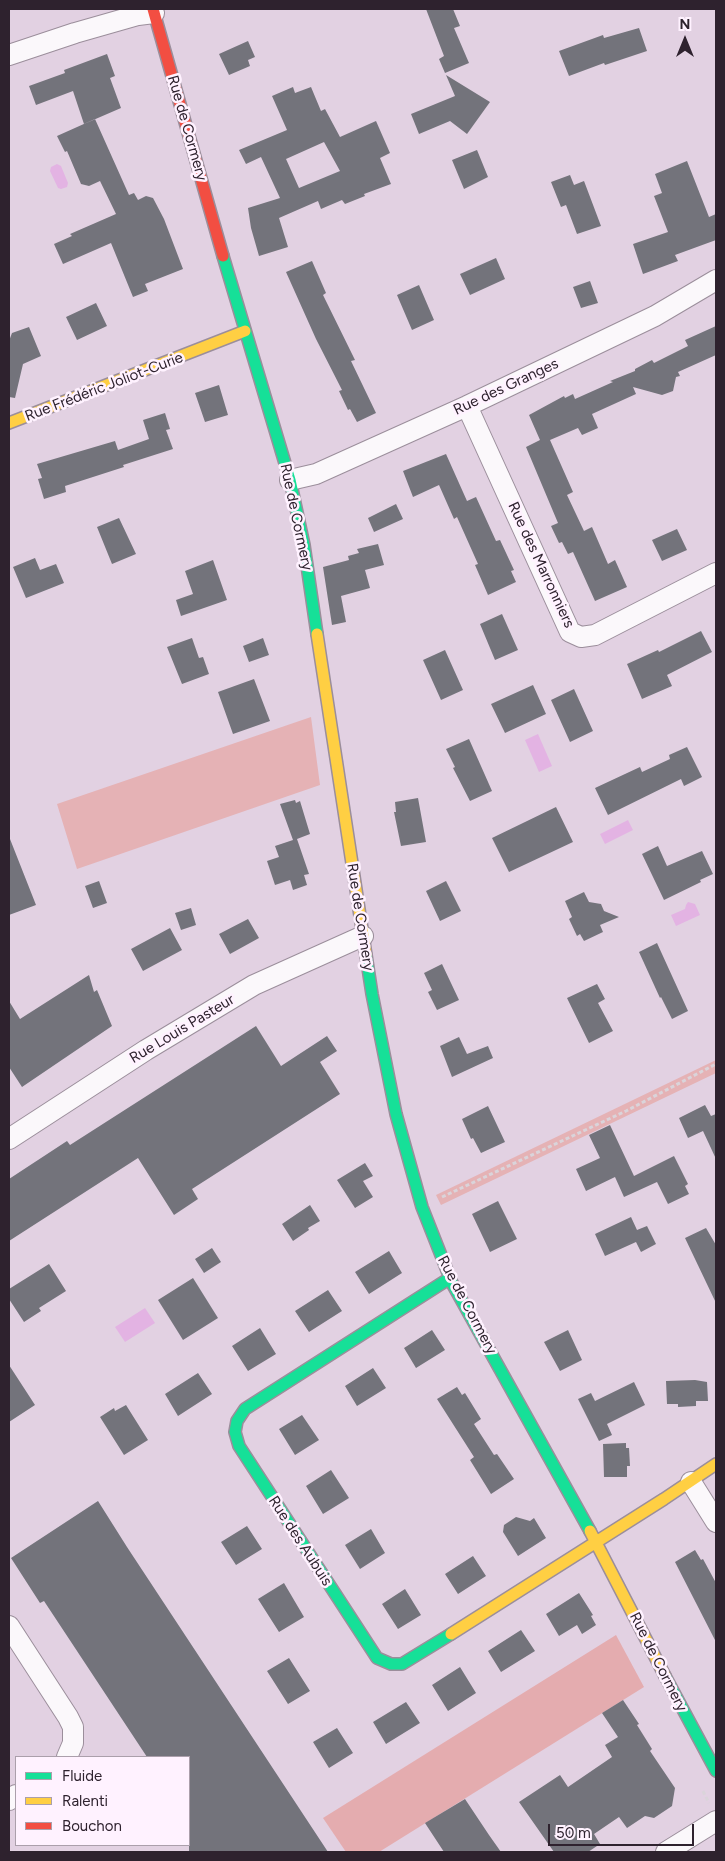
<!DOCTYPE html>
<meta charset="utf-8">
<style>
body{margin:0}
#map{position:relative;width:725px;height:1861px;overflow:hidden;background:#e2d1e2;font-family:Figtree,sans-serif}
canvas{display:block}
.frame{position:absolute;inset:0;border:10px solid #2e222e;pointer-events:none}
.legend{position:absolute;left:15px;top:1756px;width:175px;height:90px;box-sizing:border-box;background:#fff2ff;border:1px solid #ab9fab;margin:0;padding:6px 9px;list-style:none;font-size:15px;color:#2e222e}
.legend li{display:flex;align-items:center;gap:10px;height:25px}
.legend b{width:25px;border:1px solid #ab9fab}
.north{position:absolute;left:660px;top:15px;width:50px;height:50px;-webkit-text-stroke:4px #fff2ff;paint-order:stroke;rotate:0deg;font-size:14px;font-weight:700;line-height:20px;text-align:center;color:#2e222e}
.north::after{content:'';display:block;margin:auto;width:18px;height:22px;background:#2e222e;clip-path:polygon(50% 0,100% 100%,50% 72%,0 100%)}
.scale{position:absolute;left:548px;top:1824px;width:146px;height:22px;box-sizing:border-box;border:2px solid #2e222e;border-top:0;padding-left:6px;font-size:15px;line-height:18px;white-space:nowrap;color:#2e222e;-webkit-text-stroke:4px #fff2ff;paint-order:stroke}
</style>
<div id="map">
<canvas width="725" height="1861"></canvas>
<div class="frame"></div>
<ul class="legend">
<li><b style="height:6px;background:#16e098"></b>Fluide</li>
<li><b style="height:6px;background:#ffcf43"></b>Ralenti</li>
<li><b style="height:6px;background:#f24e42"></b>Bouchon</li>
</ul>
<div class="north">N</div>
<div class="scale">50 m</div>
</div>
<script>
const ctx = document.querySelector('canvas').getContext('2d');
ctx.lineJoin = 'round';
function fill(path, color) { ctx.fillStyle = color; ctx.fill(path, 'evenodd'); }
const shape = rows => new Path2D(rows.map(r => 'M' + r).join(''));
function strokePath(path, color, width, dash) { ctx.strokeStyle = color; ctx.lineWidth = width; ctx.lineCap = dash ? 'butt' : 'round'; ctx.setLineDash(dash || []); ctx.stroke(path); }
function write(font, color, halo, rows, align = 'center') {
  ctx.font = font + ' Figtree,sans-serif'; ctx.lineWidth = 5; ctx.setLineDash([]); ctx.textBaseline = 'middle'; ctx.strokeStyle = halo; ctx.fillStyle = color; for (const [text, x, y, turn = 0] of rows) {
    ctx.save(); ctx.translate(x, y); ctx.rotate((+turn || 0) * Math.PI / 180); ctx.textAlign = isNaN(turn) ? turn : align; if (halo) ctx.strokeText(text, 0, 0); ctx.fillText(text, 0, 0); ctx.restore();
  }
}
fill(shape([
 [311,717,320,785,77,869,57,804],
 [716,1060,716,1073,441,1205,436,1195]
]), '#e5b2b5');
fill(shape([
 [616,1635,644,1687,379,1852,346,1852,323,1818]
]), '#e4acaf');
fill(shape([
 [57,164,61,166,68,183,67,187,61,189,58,188,50,171,51,167],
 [538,734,552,766,539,772,525,740],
 [628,820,633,830,605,844,600,834],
 [688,902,695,904,700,915,676,926,671,915,685,909,686,905],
 [145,1308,155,1323,125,1342,115,1327]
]), '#e3b3e3');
fill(shape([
 [426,9,453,9,460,26,454,28,469,63,445,73,439,59,444,56],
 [639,28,647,51,605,65,604,63,569,76,559,51,603,35,604,38],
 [248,41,255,57,248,60,250,66,229,75,219,54],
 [107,54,115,76,110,78,121,108,84,124,73,91,36,105,29,86,65,73,64,70],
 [446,75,490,102,467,134,450,121,419,134,411,114,455,96],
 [293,87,295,93,311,87,321,111,325,109,340,137,376,121,390,153,380,158,391,184,364,194,365,196,345,204,342,200,321,209,318,201,279,218,288,247,259,256,251,228,248,208,280,198,261,157,246,164,239,150,287,130,272,96],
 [324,142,340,171,299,188,286,159],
 [95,119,129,195,134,193,138,200,146,196,153,198,164,219,183,269,145,284,148,291,133,297,111,243,63,264,54,244,72,236,70,234,116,214,100,181,89,186,81,184,67,151,65,152,57,136],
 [477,150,488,177,464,189,452,160],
 [687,161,709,217,716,214,716,240,675,255,678,261,643,274,633,244,668,232,654,196,662,193,655,174],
 [570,175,574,185,584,181,601,226,577,234,566,205,561,207,551,182],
 [496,258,505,279,470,295,460,274],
 [312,261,326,293,323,295,355,360,351,361,376,413,357,422,350,409,348,410,339,391,342,390,316,339,286,272],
 [590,281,598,303,581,308,573,287],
 [419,285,434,320,412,330,397,295],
 [96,303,107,326,77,340,66,317],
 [716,326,716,355,678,372,680,376,676,377,673,391,662,395,633,387,636,394,592,414,598,428,582,435,578,428,550,440,573,492,567,495,584,531,592,527,608,564,615,560,627,587,595,601,573,552,568,554,562,542,559,543,551,526,558,523,526,447,540,440,529,415,564,396,565,398,573,394,575,399,613,382,610,381,635,371,635,369,652,360,654,363,688,346,685,340],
 [29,327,41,356,23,364,15,398,9,397,9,341,12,333],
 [219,385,228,415,205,422,195,393],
 [165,413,170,429,166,430,173,449,123,465,124,467,65,486,66,492,44,499,38,479,42,478,37,464,115,441,118,450,149,439,143,420],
 [446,454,467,501,476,497,496,541,500,540,514,570,511,571,516,582,488,595,475,565,478,564,457,517,454,519,439,485,413,497,403,471],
 [396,504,403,519,374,532,368,518],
 [119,518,136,554,112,564,97,527],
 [677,529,687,550,662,561,652,540],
 [378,544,384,565,365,570,370,588,341,596,346,622,332,625,323,567,349,560,348,556,359,553,357,549],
 [35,558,40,570,56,564,64,583,26,598,13,567],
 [213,560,227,600,181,616,176,600,193,594,185,571],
 [502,614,518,650,495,660,480,624],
 [701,631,712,652,667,675,672,686,642,699,627,664,658,650,659,652],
 [192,638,199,658,203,657,209,674,182,684,167,647],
 [263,638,269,655,249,662,243,646],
 [445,650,463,690,441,700,423,660],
 [254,679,270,721,233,734,218,692],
 [533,685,546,714,505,733,491,704],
 [574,689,593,731,570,742,551,700],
 [469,739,492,791,470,801,453,768,455,767,446,749],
 [687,747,702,777,684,786,681,779,608,815,595,788,640,767,642,772,670,759,669,755],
 [418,798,426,842,401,846,394,812,396,812,395,802],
 [295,800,296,803,300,801,310,834,297,839,309,874,304,875,307,885,293,890,290,880,275,885,267,861,279,857,275,846,296,839,293,840,280,804],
 [556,807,573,842,509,872,492,838],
 [10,839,36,905,9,915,9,840],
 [658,846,667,866,702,851,713,874,700,880,701,882,664,900,642,854],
 [99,881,107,903,93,908,85,886],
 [446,881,461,911,440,921,426,891],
 [584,892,589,902,601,904,604,911,619,917,600,925,603,932,584,941,580,934,577,936,569,919,572,917,565,901],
 [191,908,196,925,181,930,175,913],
 [248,919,259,938,230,954,219,934],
 [170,928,182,950,143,971,131,949],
 [657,943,688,1011,672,1019,661,997,660,998,639,952],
 [442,964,459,1000,437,1010,428,992,432,990,424,973],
 [89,975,94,992,97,990,112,1026,22,1087,9,1067,9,1001,20,1019],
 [597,984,605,999,598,1003,613,1031,589,1043,567,998],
 [256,1026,281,1066,327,1036,337,1051,320,1062,340,1094,192,1189,198,1199,174,1215,138,1158,9,1241,9,1179,67,1141,70,1145],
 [459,1037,467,1054,488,1046,493,1058,452,1077,440,1046],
 [705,1105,711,1116,716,1114,716,1159,703,1131,688,1138,679,1118],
 [488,1106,505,1142,481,1153,473,1138,471,1139,462,1119],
 [610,1125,634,1176,674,1156,688,1184,685,1186,689,1194,668,1204,657,1182,624,1197,615,1177,586,1191,576,1169,600,1158,589,1135],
 [365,1163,373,1176,363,1181,373,1197,355,1208,337,1180],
 [498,1201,517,1239,490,1252,472,1214],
 [310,1205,320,1221,308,1228,309,1230,293,1241,282,1224],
 [631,1217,637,1230,647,1226,656,1244,641,1252,636,1242,605,1256,595,1234],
 [706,1228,716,1245,716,1303,685,1238],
 [212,1248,221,1262,204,1273,195,1259],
 [389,1251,402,1273,369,1294,355,1272],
 [49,1264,66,1291,39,1308,41,1311,24,1322,9,1299,9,1289],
 [193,1278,218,1318,183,1340,158,1300],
 [328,1290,342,1311,309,1332,295,1311],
 [260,1328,276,1354,248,1371,232,1346],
 [432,1330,445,1350,416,1368,404,1348],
 [568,1330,582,1360,560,1371,544,1342],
 [9,1365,35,1405,9,1422],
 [373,1368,386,1388,357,1406,345,1386],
 [198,1373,212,1394,178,1416,165,1394],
 [695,1380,707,1382,708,1401,696,1401,696,1406,678,1407,678,1404,667,1404,666,1381],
 [634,1382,645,1405,607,1424,612,1435,599,1441,578,1399,591,1393,595,1401],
 [457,1387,462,1395,465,1393,481,1419,474,1424,494,1455,497,1454,514,1479,491,1494,470,1460,474,1457,437,1399],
 [126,1405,148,1440,124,1455,100,1417,114,1408,115,1411],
 [302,1415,319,1440,295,1455,279,1429],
 [626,1443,626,1448,629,1448,630,1466,627,1466,627,1477,604,1477,603,1444],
 [331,1470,349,1498,323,1514,306,1486],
 [98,1501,127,1547,328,1852,189,1852,189,1757,147,1757,44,1601,40,1603,11,1558],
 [516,1517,530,1521,534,1518,546,1538,518,1556,503,1532,504,1525],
 [247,1526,262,1549,236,1565,221,1542],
 [371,1529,385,1553,360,1569,345,1545],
 [695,1550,701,1560,703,1559,716,1583,716,1642,675,1562],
 [473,1556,486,1576,458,1594,445,1574],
 [284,1583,304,1617,279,1632,258,1599],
 [405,1589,421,1615,398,1629,382,1604],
 [579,1593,593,1615,591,1616,596,1625,582,1634,577,1625,559,1636,546,1614],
 [521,1630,535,1651,501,1672,488,1651],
 [289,1658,310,1691,288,1704,267,1671],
 [460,1667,476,1693,448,1711,432,1685],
 [623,1700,639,1724,637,1725,652,1749,650,1751,675,1788,672,1806,654,1818,645,1816,627,1828,619,1817,594,1834,600,1844,588,1852,554,1852,519,1802,560,1775,568,1787,612,1757,605,1745,618,1737,602,1713],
 [406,1702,420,1723,386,1744,373,1722],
 [337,1728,353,1753,329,1768,313,1742],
 [465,1799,489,1835,501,1852,444,1852,425,1823]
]), '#73737b');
const street = shape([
 [9,55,75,33,138,15,154,13],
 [467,406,570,632,581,637,595,635,716,573],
 [290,480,316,474,467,406,655,316,716,280],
 [9,1139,146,1050,254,985,363,936],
 [691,1482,716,1522],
 [9,1626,68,1717,73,1727,73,1743,67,1757],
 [9,1800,16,1795],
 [666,1852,716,1821]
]);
const fast = shape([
 [223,256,290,480,304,545,317,634],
 [366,955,372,994,396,1114,422,1207,452,1283,590,1531],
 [450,1278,245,1409,237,1421,235,1432,239,1446,377,1658,391,1664,402,1664,451,1634],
 [665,1676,716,1771]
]);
const slow = shape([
 [9,423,245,331],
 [317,634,366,955],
 [590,1531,665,1676],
 [451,1634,664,1499,716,1464]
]);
const jam = shape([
 [153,9,223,256]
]);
strokePath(street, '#9b8e9b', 22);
strokePath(fast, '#9b8e9b', 14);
strokePath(slow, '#9b8e9b', 14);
strokePath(jam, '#9b8e9b', 14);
strokePath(shape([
 [442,1197,626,1111,716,1064],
 [703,1791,709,1803]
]), '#dad4da', 3, [4, 2.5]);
strokePath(street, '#fbf8fb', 20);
strokePath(fast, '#16e098', 11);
strokePath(slow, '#ffcf43', 11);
strokePath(jam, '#f24e42', 11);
write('15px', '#2e222e', '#fff2ff', [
 ["Rue de Cormery",187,128,74],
 ["Rue Frédéric Joliot-Curie",104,387,-21],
 ["Rue des Granges",506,387,-25],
 ["Rue de Cormery",296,517,78],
 ["Rue des Marronniers",541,565,65],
 ["Rue de Cormery",360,917,81],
 ["Rue Louis Pasteur",182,1029,-31],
 ["Rue de Cormery",467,1305,62],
 ["Rue des Aubuis",300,1541,57],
 ["Rue de Cormery",658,1662,63]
]);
</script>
